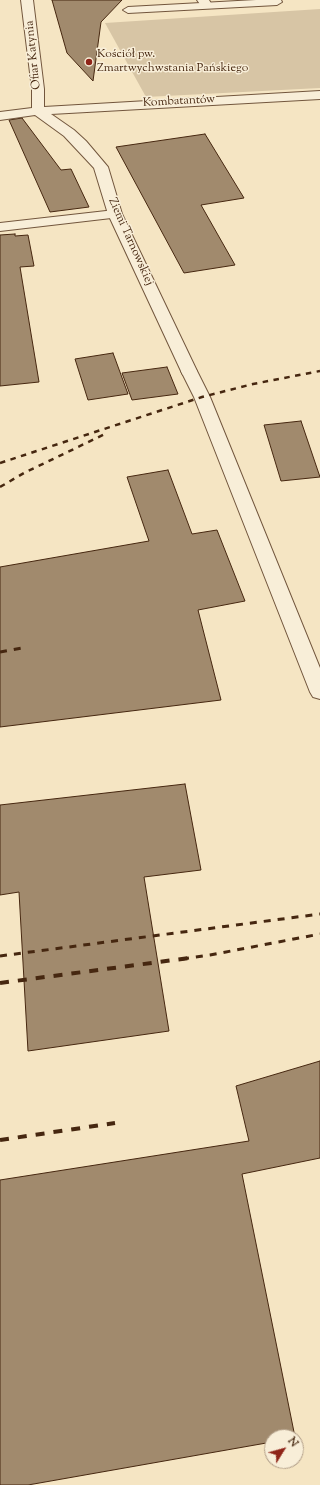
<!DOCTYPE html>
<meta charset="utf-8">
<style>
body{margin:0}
#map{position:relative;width:320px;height:1485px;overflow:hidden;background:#f5e5c3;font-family:"Sorts Mill Goudy",serif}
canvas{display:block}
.north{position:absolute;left:264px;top:1429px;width:40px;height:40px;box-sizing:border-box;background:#f8eed8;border:1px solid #b19e88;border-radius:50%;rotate:53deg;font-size:11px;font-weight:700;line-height:16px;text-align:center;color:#462710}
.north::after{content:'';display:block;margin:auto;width:14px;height:18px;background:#8f2418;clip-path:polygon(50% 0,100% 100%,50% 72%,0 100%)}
</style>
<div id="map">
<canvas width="320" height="1485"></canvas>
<div class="north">N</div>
</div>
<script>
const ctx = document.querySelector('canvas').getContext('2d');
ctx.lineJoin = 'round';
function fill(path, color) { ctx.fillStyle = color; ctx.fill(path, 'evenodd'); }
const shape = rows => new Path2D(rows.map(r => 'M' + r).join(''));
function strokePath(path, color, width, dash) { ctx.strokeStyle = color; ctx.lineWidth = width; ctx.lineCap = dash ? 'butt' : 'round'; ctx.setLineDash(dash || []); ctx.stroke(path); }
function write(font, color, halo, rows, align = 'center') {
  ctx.font = font + ' "Sorts Mill Goudy",serif'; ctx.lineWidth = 3; ctx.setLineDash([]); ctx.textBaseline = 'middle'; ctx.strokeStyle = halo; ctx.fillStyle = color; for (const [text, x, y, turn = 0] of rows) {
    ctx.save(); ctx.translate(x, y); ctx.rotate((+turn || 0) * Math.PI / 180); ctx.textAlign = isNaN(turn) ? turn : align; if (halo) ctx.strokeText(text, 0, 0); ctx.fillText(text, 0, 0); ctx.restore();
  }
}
fill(shape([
 [320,9,320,88,146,97,105,23]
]), '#d7c5a5');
const building = shape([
 [52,0,122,0,101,22,93,81,67,53,52,0],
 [22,118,61,170,71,169,89,207,50,212,9,120,22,118],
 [205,134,244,198,201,205,235,265,184,273,116,147,205,134],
 [15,234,15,236,28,235,34,266,20,267,39,382,0,386,0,235,15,234],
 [113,353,128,394,88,400,75,359,113,353],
 [167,367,178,394,132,400,122,373,167,367],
 [301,421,320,477,281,481,264,425,301,421],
 [168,470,192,534,217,530,245,601,198,610,221,700,0,727,0,567,149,541,127,477,168,470],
 [185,784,201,870,144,877,169,1031,28,1051,19,892,0,895,0,805,185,784],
 [320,1061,320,1158,242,1174,295,1437,272,1437,272,1442,28,1485,0,1485,0,1180,249,1141,236,1086,320,1061]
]);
fill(building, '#a18a6d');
strokePath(building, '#462710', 1);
const lane = shape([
 [256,0,281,0,282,2,277,5,128,13,123,10,128,7,256,0],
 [115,210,120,211,122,214,120,217,0,231,0,223,115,210],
 [189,366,194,368,197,371,210,397,320,668,320,699,313,697,310,692,194,397,181,371,184,368,189,366]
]);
const street = shape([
 [21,0,33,0,44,89,44,107,320,91,320,99,51,114,74,130,86,141,108,167,122,214,197,371,195,375,189,376,183,375,181,371,108,214,94,168,64,136,35,115,0,120,0,112,32,108,32,89,21,0],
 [197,0,209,0,212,5,210,7,202,7,197,0]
]);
strokePath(lane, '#72563d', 2);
strokePath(street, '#72563d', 2);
fill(lane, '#f8eed8');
fill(street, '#f8eed8');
strokePath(shape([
 [0,463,202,397,253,384,320,371],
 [0,487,24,473,105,434]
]), '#462710', 2.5, [5.5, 5.5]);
strokePath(shape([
 [0,652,22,648],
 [0,956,320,914],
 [182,959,210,955,320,934]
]), '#462710', 3, [7, 7]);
strokePath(shape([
 [0,983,189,958],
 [0,1140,115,1123]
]), '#462710', 4, [9, 9]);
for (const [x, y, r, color] of [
 [89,62,4,"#8f2418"]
]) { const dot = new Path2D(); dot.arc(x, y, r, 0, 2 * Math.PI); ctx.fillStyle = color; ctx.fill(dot); strokePath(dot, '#f8eed8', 1.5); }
write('12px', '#462710', '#f8eed8', [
 ["Ofiar Katynia",34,55,-96],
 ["Kombatantów",179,102,-3],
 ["Ziemi Tarnowskiej",130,242,66]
]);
write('12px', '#462710', '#f8eed8', [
 ["Kościół pw.",97,55],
 ["Zmartwychwstania Pańskiego",97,69]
], 'left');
</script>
